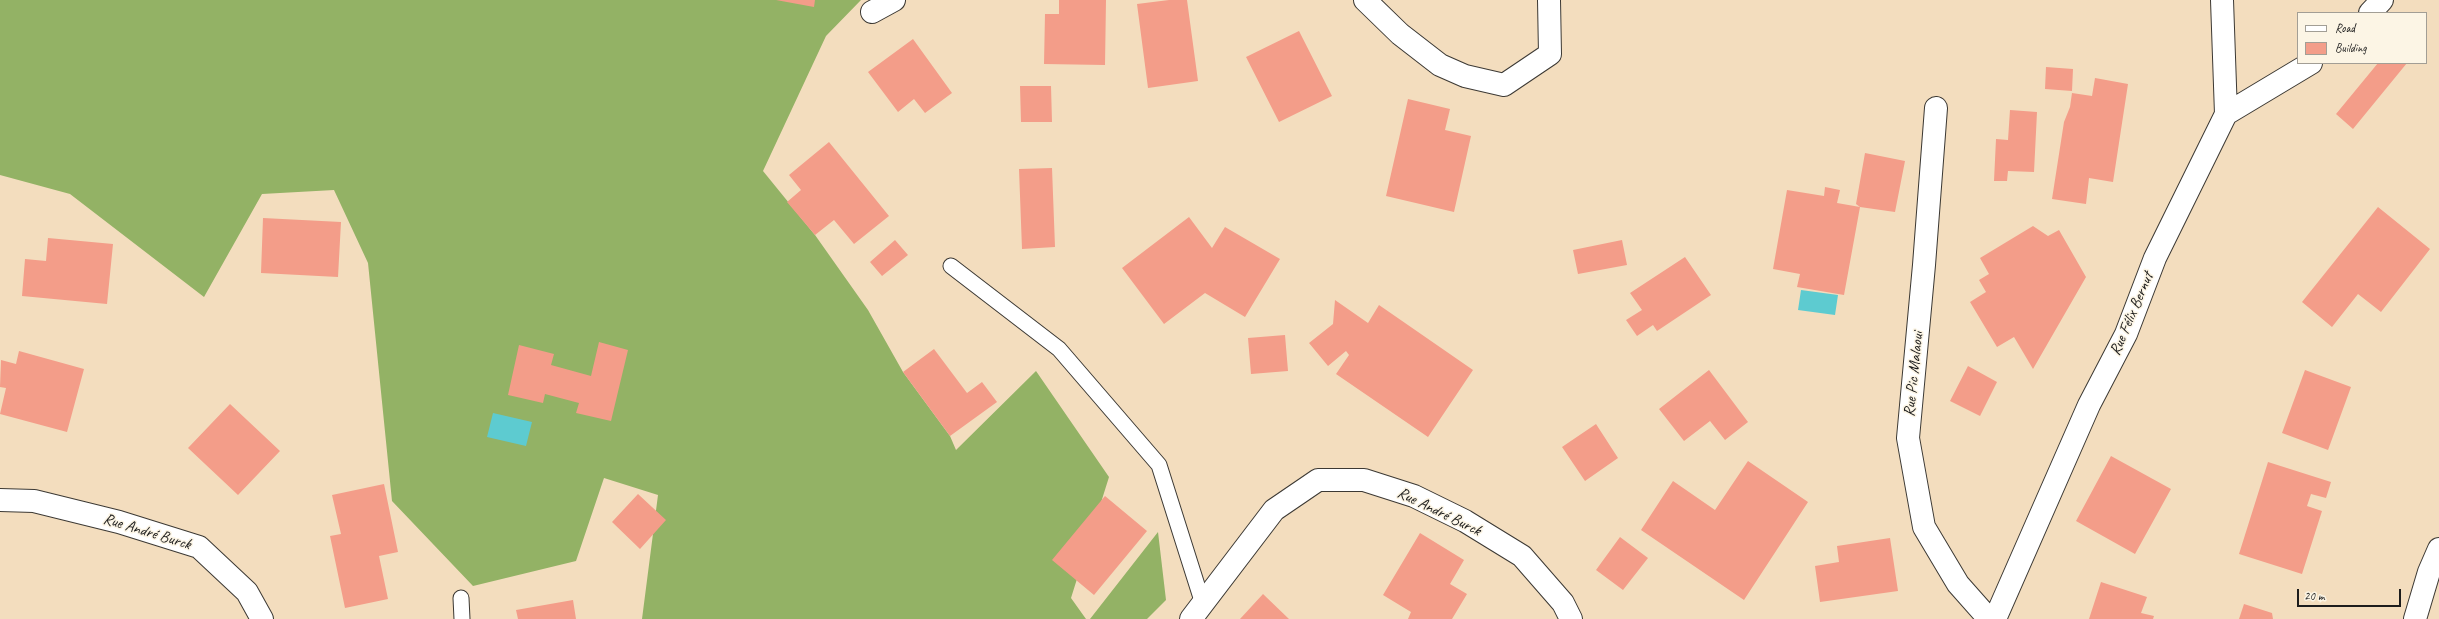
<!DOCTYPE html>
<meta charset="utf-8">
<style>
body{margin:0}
#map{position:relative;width:2439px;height:619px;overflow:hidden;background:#f3ddbe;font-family:Caveat,sans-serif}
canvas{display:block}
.legend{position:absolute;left:2297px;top:12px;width:130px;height:52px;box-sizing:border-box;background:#fcf5e5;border:1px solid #a29e95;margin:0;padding:5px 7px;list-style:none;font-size:12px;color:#1c1c1c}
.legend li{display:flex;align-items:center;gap:8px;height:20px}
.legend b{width:20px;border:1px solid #a29e95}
.scale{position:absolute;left:2297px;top:589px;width:104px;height:18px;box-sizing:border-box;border:2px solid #1c1c1c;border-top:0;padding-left:5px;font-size:12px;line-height:14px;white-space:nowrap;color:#1c1c1c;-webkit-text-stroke:3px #fcf5e5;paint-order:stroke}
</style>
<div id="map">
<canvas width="2439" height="619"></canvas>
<ul class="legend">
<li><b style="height:5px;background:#fff"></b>Road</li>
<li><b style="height:11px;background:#f39d89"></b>Building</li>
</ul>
<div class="scale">20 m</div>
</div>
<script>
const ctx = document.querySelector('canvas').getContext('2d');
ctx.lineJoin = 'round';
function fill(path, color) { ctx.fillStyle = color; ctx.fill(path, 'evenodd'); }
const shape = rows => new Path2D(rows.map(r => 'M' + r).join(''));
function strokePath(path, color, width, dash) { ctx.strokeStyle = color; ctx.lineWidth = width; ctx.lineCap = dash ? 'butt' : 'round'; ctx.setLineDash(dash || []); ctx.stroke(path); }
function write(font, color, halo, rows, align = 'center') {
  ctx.font = font + ' Caveat,sans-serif'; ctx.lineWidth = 3; ctx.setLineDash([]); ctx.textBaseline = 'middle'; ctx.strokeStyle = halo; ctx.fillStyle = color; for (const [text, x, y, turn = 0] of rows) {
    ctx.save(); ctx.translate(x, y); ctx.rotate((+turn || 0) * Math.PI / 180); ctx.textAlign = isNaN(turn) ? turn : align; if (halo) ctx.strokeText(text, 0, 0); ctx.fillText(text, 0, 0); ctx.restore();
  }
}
fill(shape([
 [0,0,861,0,826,36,763,171,815,235,868,310,903,372,950,436,956,450,1036,371,1109,477,1071,598,1086,619,642,619,658,495,604,478,576,561,473,586,392,501,368,263,334,190,262,194,204,297,70,194,0,175],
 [1158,532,1166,600,1147,619,1090,619]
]), '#93b265');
fill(shape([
 [1801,290,1838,295,1835,315,1798,310],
 [493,413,532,422,526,446,487,437]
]), '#5dcbd0');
fill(shape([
 [776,0,815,0,814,7],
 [1059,0,1106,0,1105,65,1044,64,1045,14,1059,14],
 [1169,0,1187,0,1198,81,1148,88,1137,4],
 [1299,31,1332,96,1279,122,1246,57],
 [913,39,952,93,925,113,914,99,898,112,868,72],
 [2378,63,2407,63,2353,129,2336,114],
 [2046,67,2073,69,2072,91,2045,89],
 [2095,78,2128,84,2113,182,2089,178,2086,204,2052,199,2064,122,2070,107,2072,93,2092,96],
 [1020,86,1051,86,1052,122,1021,122],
 [1408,99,1450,109,1445,130,1471,136,1454,212,1386,196],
 [2010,110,2037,112,2034,172,2008,171,2007,181,1994,181,1996,139,2008,140],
 [829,142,889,216,854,244,834,220,815,235,787,202,801,190,789,175],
 [1865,153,1905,161,1895,212,1860,207,1856,204],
 [1052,168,1055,247,1022,249,1019,169],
 [1825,187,1840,190,1837,203,1860,207,1844,295,1797,287,1800,274,1773,269,1787,190,1824,196],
 [2378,207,2430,249,2381,312,2358,294,2332,327,2302,302],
 [1189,217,1212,248,1225,227,1280,259,1245,317,1205,293,1164,324,1122,268],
 [263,218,341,222,338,277,261,273],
 [2033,226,2048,236,2059,230,2086,277,2033,369,2014,337,1997,347,1970,302,1986,292,1979,280,1989,274,1980,258],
 [48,238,113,244,107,304,22,296,25,259,46,261],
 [895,240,908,255,882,276,870,262],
 [1622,240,1627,265,1578,274,1573,250],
 [1685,257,1711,295,1657,331,1653,325,1637,336,1626,320,1642,310,1630,293],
 [1335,300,1368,323,1379,305,1473,370,1428,437,1336,374,1349,355,1346,351,1328,366,1309,343,1333,324],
 [1285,335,1288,371,1251,374,1248,338],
 [599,342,628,350,611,421,576,413,579,403,545,394,543,403,508,395,519,345,554,354,551,365,591,376],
 [934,349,967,393,982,382,997,402,950,436,903,372],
 [19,351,84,369,67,432,0,414,6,388,0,387,1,360,16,364],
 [1968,366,1997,382,1980,416,1950,401],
 [1709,370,1748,422,1725,440,1710,421,1684,441,1659,409],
 [2305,370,2351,387,2328,450,2282,433],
 [230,404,280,451,238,495,188,448],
 [1596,424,1618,458,1585,481,1562,447],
 [2111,456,2171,489,2135,554,2076,521],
 [1748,461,1808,502,1744,600,1641,530,1673,481,1715,510],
 [2268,462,2331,482,2326,498,2311,494,2307,506,2322,511,2302,574,2239,554],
 [384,484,398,552,379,556,388,599,345,608,330,536,341,534,332,495],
 [638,494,666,520,640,549,612,522],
 [1105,496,1147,531,1094,595,1052,560],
 [1420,533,1464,560,1450,584,1467,594,1452,619,1408,619,1411,612,1383,595],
 [1620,537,1648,558,1623,590,1596,570],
 [1890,538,1898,591,1820,602,1815,566,1839,562,1837,546],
 [2101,582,2147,597,2141,613,2154,616,2153,619,2089,619],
 [1263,594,1289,619,1240,619],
 [573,600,576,619,518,619,516,610],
 [2244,604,2272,613,2273,619,2239,619]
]), '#f39d89');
const lane = shape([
 [951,266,1059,349,1159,465,1203,604],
 [461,598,462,619]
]);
const street = shape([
 [1365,0,1400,34,1440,65,1465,76,1504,85,1550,54,1549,0],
 [872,12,894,0],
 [2370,13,2382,0],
 [1936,108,1924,265,1908,438,1924,527,1958,584,1989,619],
 [2226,114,2311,63],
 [1995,619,2089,405,2126,334,2155,258,2226,114,2222,0],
 [2415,619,2429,572,2439,549]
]);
const secondary = shape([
 [0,500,34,501,119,522,199,547,247,592,262,619],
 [1191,619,1274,510,1318,480,1364,480,1414,496,1465,521,1522,556,1563,603,1571,619]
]);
strokePath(lane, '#3c3934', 17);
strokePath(street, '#3c3934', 24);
strokePath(secondary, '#3c3934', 24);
strokePath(lane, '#fff', 15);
strokePath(street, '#fff', 22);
strokePath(secondary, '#fff', 22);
write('16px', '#1c1c1c', '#fcf5e5', [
 ["Rue Félix Bernut",2132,314,-67],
 ["Rue Pic Malaoui",1914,374,-84],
 ["Rue André Burck",1439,512,26],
 ["Rue André Burck",147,532,17]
]);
</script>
